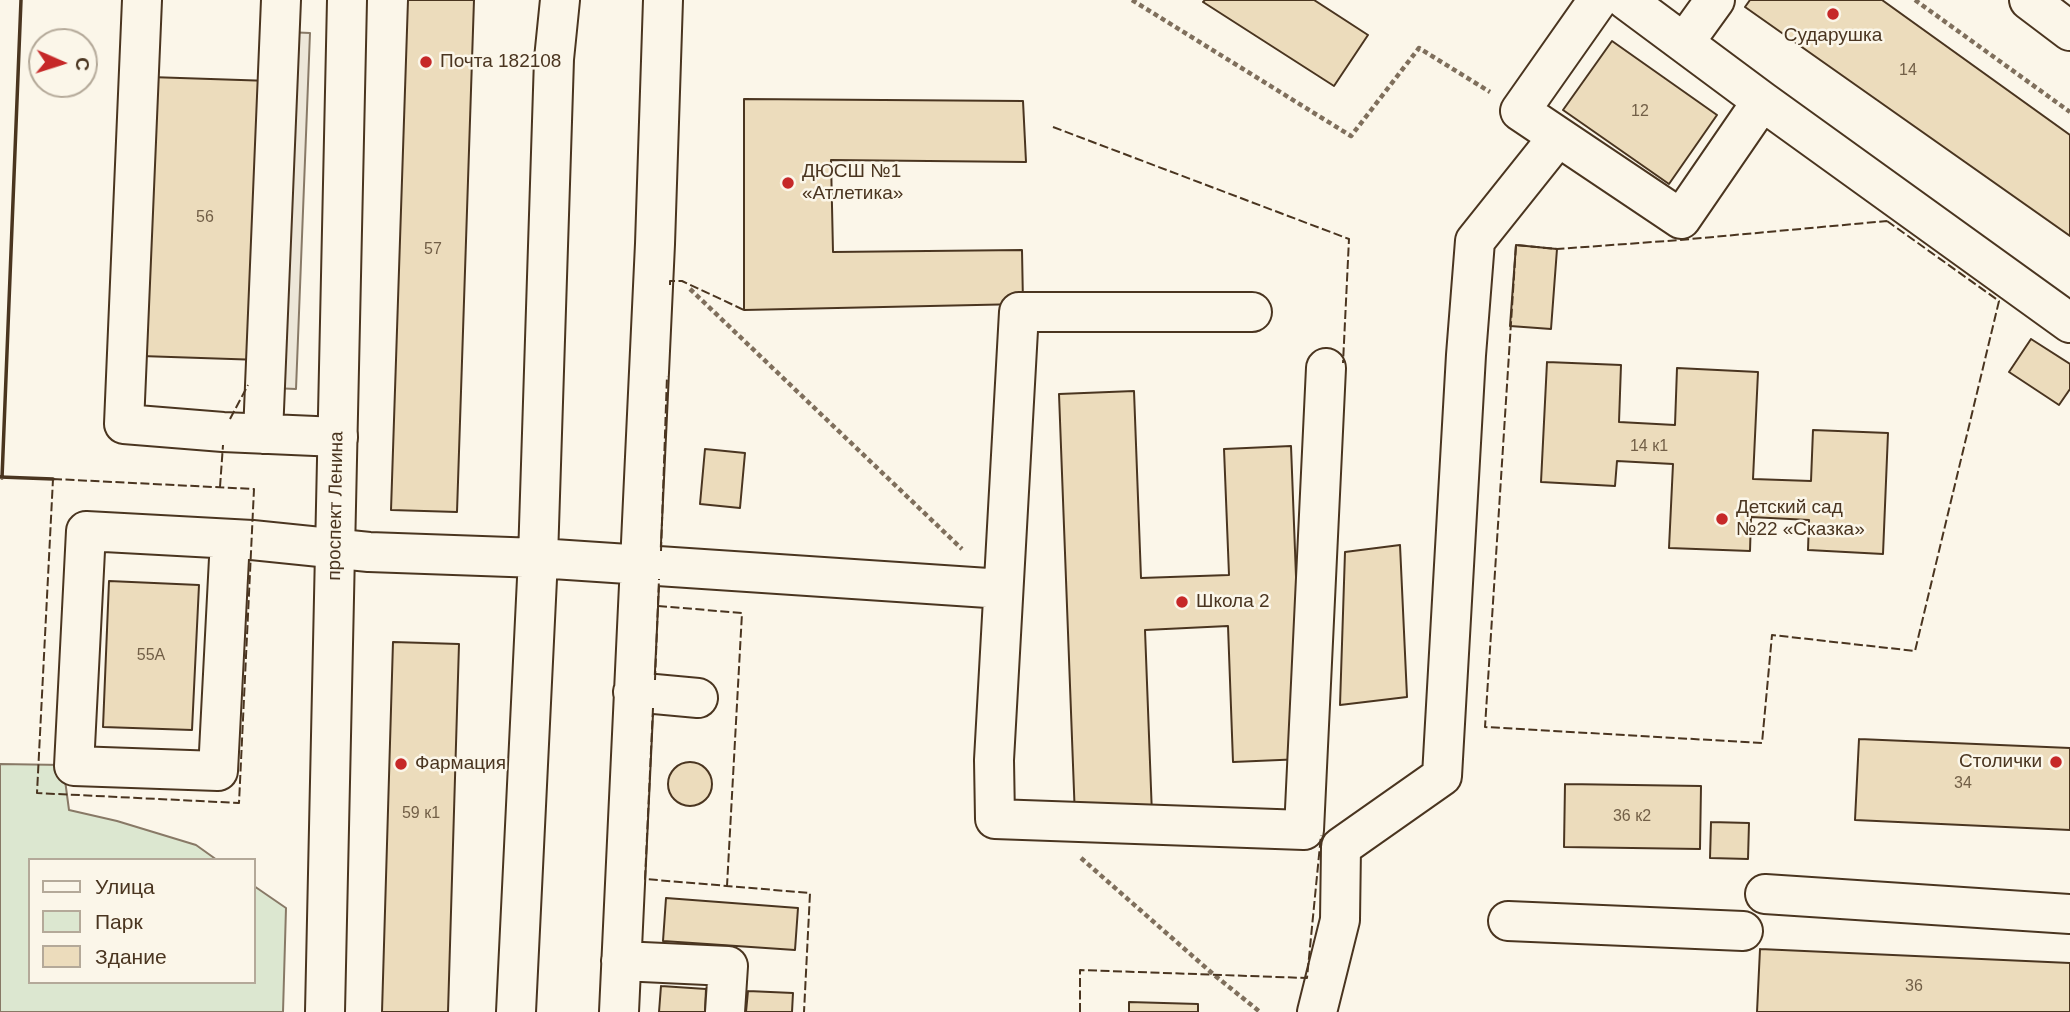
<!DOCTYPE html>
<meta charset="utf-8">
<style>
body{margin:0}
#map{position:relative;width:2070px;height:1012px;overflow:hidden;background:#fbf6e9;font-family:Arial,sans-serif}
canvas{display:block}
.legend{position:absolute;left:28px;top:858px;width:228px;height:126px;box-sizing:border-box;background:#fbf6e9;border:2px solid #b4a999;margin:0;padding:9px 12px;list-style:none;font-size:21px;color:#4a3520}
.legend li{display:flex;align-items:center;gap:14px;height:35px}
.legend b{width:35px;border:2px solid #b4a999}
.north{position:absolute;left:28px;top:28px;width:70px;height:70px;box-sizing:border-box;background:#fbf6e9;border:2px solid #b4a999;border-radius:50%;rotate:93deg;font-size:19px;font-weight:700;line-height:28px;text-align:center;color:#4a3520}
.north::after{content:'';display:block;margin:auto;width:24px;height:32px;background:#c62828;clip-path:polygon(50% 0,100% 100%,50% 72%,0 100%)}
</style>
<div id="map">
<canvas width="2070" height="1012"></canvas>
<ul class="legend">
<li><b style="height:9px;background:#fbf6e9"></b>Улица</li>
<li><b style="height:19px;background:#dce7d0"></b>Парк</li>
<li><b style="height:19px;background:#ecdcbc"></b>Здание</li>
</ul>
<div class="north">С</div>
</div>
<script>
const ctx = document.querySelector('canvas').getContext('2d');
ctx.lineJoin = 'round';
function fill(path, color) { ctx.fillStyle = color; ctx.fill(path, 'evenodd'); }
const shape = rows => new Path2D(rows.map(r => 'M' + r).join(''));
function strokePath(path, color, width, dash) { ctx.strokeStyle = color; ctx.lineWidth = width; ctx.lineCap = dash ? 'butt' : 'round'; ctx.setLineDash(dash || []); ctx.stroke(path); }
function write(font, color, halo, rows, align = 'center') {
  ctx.font = font + ' Arial,sans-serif'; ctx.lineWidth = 5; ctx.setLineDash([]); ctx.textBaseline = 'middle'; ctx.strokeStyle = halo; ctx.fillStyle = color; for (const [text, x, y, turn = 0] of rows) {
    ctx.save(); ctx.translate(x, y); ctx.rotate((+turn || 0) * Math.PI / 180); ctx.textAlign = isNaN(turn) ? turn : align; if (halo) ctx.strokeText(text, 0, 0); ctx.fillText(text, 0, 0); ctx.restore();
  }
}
const green = shape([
 [0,764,63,765,69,810,117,821,196,845,217,860,30,860,30,982,254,982,254,886,286,908,283,1012,0,1012,0,764]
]);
fill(green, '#dce7d0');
strokePath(green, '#887966', 2);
const parking = shape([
 [286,32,310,33,296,389,272,388,286,32]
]);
fill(parking, '#ede7d9');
strokePath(parking, '#887966', 2);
const building = shape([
 [408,0,474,0,457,512,391,510,408,0],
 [1205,0,1314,0,1368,35,1334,86,1203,2,1205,0],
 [1750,0,1882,0,2070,135,2070,236,1745,7,1750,0],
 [1612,41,1717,115,1669,184,1563,110,1612,41],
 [150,77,271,81,261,360,141,356,150,77],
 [744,99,1023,101,1026,162,831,160,833,252,1022,250,1023,304,744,310,744,99],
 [1516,245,1557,249,1551,329,1510,326,1516,245],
 [2031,339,2070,364,2070,389,2059,405,2009,372,2031,339],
 [1547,362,1621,365,1619,422,1675,425,1677,368,1758,372,1753,479,1811,481,1813,430,1888,433,1883,554,1808,550,1809,520,1751,517,1750,551,1669,548,1673,464,1617,461,1615,486,1541,482,1547,362],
 [1134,391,1141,578,1229,575,1224,449,1291,446,1303,759,1233,762,1228,626,1145,630,1152,815,1075,818,1059,394,1134,391],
 [705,449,745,453,740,508,700,504,705,449],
 [1400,545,1407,697,1340,705,1345,552,1400,545],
 [109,581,199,585,192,730,103,727,109,581],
 [393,642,459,644,448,1012,382,1012,393,642],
 [1859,739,2070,748,2070,830,1855,820,1859,739],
 '668 784a22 22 0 1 1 44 0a22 22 0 1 1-44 0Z',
 [1565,784,1701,786,1700,849,1564,847,1565,784],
 [1711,822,1749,823,1748,859,1710,858,1711,822],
 [666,898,798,908,795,950,663,941,666,898],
 [1760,949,2070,963,2070,1012,1757,1012,1760,949],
 [661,986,706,989,705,1012,659,1012,661,986],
 [748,991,793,993,792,1012,746,1012,748,991],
 [1129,1002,1198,1004,1198,1012,1129,1012,1129,1002]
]);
fill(building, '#ecdcbc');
strokePath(building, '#4a3520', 2);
const minor = shape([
 [142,0,124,424,223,432,338,437],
 [1598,0,1520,111,1681,219,1762,101],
 [1626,0,1762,101,2070,323],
 [1684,43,1715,0],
 [1252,312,1019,312,994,760,995,819,1304,830,1326,368],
 [263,434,281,0],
 [230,539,218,771,74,766,86,531,252,540,369,552,538,558,1003,589],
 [633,692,698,698],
 [1765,894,2070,914],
 [1508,921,1743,931],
 [621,961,728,966,725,1012],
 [516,1012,538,558,554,59,560,0],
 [619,1012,655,244,663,0],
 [1317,1012,1340,920,1341,847,1442,776,1466,355,1475,241,1558,137]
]);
const major = shape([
 [2029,0,2070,31],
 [325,1012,347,0]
]);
strokePath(minor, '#4a3520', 42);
strokePath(major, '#4a3520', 42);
strokePath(shape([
 [1132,0,1351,136,1419,48,1490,92],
 [1915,0,2070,112],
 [690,289,962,549],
 [1081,858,1213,974,1260,1012]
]), '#7f6f5c', 4.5, [5, 3.5]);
strokePath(minor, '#fbf6e9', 38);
strokePath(major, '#fbf6e9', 38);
strokePath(shape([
 [1053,127,1349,239,1343,363],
 [1887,221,1999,301,1915,651,1772,635,1762,743,1485,727,1516,245,1557,249,1680,240,1887,221],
 [670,285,670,281,682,281,744,310],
 [230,419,248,385],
 [53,479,254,489,239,803,37,793,53,479],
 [220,487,223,445],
 [661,551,667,376],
 [658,606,742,613,727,886],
 [655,680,659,579],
 [653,708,645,879,810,893,804,1012],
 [1080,1012,1080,970,1307,978,1321,835]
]), '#4a3520', 2, [9, 3.5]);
strokePath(shape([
 [0,477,53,479],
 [2,478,21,0]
]), '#4a3520', 3.5);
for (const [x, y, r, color] of [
 [1833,14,7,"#c62828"],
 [426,62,7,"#c62828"],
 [788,183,7,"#c62828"],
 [1722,519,7,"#c62828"],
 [1182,602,7,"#c62828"],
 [2056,762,7,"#c62828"],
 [401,764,7,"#c62828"]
]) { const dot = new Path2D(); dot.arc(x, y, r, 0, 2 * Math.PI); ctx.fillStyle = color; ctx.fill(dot); strokePath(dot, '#fbf6e9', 2.5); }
write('16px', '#725f47', null, [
 ["14",1908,71],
 ["12",1640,112],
 ["56",205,218],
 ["57",433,250],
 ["14 к1",1649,447],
 ["55А",151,656],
 ["34",1963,784],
 ["59 к1",421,814],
 ["36 к2",1632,817],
 ["36",1914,987]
]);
write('19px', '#4a3520', '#fbf6e9', [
 ["Сударушка",1833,36,"center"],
 ["Почта 182108",440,62],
 ["ДЮСШ №1",802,172],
 ["«Атлетика»",802,194],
 ["Детский сад",1736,508],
 ["№22 «Сказка»",1736,530],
 ["Школа 2",1196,602],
 ["Столички",2042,762,"right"],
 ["Фармация",415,764]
], 'left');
write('19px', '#4a3520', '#fbf6e9', [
 ["проспект Ленина",336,506,-89]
]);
</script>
